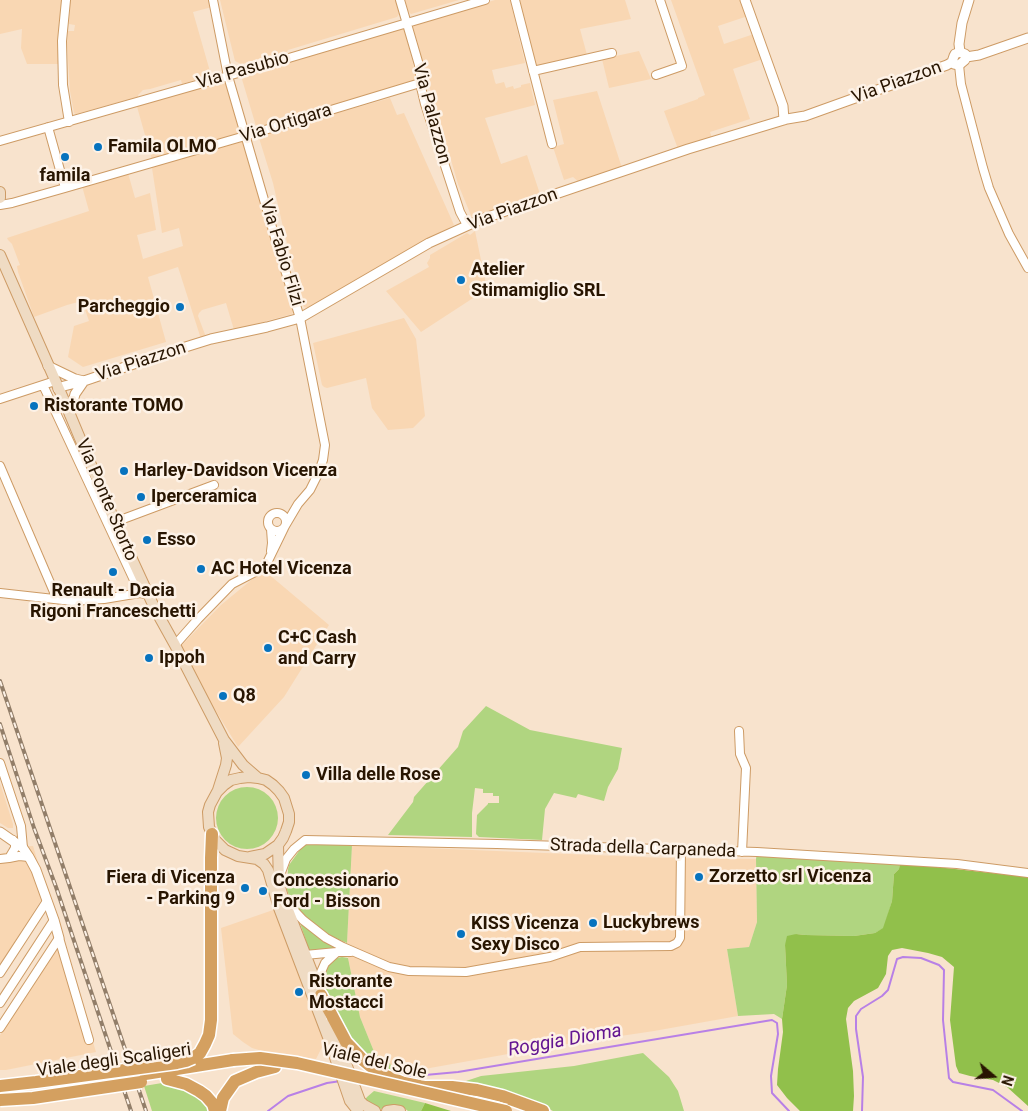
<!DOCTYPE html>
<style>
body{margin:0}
#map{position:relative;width:1028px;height:1111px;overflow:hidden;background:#f8e3cd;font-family:Roboto,sans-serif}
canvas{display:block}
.north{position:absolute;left:968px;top:1051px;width:50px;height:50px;-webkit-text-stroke:4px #fdf2e7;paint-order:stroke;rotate:108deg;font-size:14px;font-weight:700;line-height:20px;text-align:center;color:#281501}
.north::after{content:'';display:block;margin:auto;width:18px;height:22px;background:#281501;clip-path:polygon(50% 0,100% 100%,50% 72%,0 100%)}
</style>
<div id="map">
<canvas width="1028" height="1111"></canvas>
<div class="north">N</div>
</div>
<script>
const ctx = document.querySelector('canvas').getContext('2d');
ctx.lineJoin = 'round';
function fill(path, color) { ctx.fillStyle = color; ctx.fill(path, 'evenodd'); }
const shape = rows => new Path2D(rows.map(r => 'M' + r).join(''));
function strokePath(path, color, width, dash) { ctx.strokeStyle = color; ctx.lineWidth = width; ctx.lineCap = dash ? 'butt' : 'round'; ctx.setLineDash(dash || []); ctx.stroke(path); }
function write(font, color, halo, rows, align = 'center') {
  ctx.font = font + ' Roboto,sans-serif'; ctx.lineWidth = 5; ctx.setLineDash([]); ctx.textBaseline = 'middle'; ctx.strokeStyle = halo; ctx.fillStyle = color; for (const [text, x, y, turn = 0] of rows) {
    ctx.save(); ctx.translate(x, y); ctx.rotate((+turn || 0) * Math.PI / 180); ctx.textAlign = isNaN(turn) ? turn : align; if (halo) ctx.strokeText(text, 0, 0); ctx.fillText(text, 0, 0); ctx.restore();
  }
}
fill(shape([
 [0,0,63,0,60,64,27,64,21,48,22,29,0,34],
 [70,0,210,0,212,7,193,12,211,75,182,84,181,80,150,89,143,90,138,95,138,97,76,114,74,113,70,91,67,43,68,31,74,31,75,25,69,24],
 [220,0,396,0,399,14,397,17,288,50,286,53,283,54,282,53,241,64,235,61],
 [405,0,459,0,411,14,408,11],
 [495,0,510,0,525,63,492,70,495,82,496,84,504,82,506,88,513,86,514,89,521,87,521,85,530,83,535,105,485,118,501,164,527,155,540,194,472,218,458,184,451,160,447,154,439,129,432,96,413,27,416,23],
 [520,0,625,0,631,19,580,29,587,55,535,67],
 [671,0,742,0,748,16,718,26,724,44,754,34,763,59,733,69,750,119,710,132,712,138,678,149,664,111,698,99,698,98,705,95],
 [403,25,418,83,308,115,259,128,256,126,241,76,242,73],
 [639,51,651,79,609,88,602,59],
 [231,75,245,132,202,145,200,145,152,160,136,103],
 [597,91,622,168,580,183,573,177,564,180,553,147,564,144,553,100],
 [390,98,397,115,404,113,454,225,308,308,304,307,283,227,273,183,259,138,260,135],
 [248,139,295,309,292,314,234,330,226,303,202,310,199,313,198,316,206,337,201,339,178,267,148,277,166,342,83,367,68,357,74,326,89,321,82,301,67,305,34,317,18,272,17,266,20,265,12,244,8,240,7,238,89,211,82,186,128,173,135,198,150,193,156,230,137,235,143,259,183,246,179,228,162,233,152,168,152,166],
 [475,231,487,289,421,332,386,291,429,267,427,263,430,258,430,255,467,233,470,235],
 [404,318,416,339,425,416,413,428,388,430,372,408,366,378,327,388,324,387,322,385,313,343],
 [267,567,266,572,329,625,284,697,238,747,206,695,180,647,221,605],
 [0,783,13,824,13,828,8,828,0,823],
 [352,845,665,858,756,859,757,922,749,947,727,949,738,1016,654,1031,547,1047,402,1073,392,1069,390,1063,375,1054,360,1017,348,958,347,943],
 [33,846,47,891,0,965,0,854,9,852,9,847],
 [276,909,323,1037,322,1047,316,1059,266,1052,252,1048,243,1042,233,1034,221,928],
 [62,938,96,1052,6,1070,0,1070,0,1035]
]), '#f9d7b3');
fill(shape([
 [486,706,530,730,622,748,618,769,608,787,604,801,578,794,576,798,554,793,545,809,542,840,479,837,476,834,477,815,488,804,488,803,499,803,499,796,493,796,493,793,483,793,483,789,475,788,472,813,472,837,388,835,413,802,414,797,458,747,463,731],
 '216 818a31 31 0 1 1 62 0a31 31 0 1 1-62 0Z',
 [313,842,352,845,347,943,328,935,317,927,299,910,290,898,287,890,288,869,289,865,302,847,308,843],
 [757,852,900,863,899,869,894,874,892,901,884,928,875,933,854,936,805,935,796,934,785,945,787,985,782,1019,774,1014,738,1016,727,949,749,947,757,922,756,859],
 [299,920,342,949,310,952,309,950],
 [342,957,348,958,360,1017,375,1054,390,1063,392,1069,402,1073,401,1077,387,1071,370,1060,353,1041,325,987,324,982,325,974,330,963,336,958],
 [643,1053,669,1077,678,1091,684,1111,553,1111,534,1101,497,1088,463,1082,481,1076,574,1066],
 [168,1082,188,1085,214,1111,152,1111,144,1086],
 [374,1091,425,1103,421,1111,408,1111,404,1108,396,1106,381,1109,364,1101,367,1097]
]), '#b0d580');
fill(shape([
 [900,863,1028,877,1028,1106,1007,1087,993,1080,970,1076,959,1073,956,1066,950,1020,954,967,942,957,928,953,902,948,892,950,888,956,886,974,878,988,854,1001,848,1008,846,1019,853,1071,854,1096,853,1111,800,1111,787,1098,777,1085,778,1069,783,1032,782,1019,787,985,785,945,787,936,796,934,805,935,854,936,875,933,883,928,892,901,894,874,899,869],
 [425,1103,451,1111,421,1111]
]), '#91c04b');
strokePath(shape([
 [403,1077,458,1072,772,1020,777,1023,778,1034,771,1076,772,1093,789,1111],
 [268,1111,288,1096,327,1083,341,1081],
 [862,1111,863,1077,856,1029,856,1016,861,1009,882,996,888,990,897,959,903,957,921,958,939,965,944,970,943,1020,949,1078,953,1082,993,1090,1022,1111]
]), '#b880e6', 2);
const minor = shape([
 [66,0,62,41,63,85,69,122],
 [213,0,228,76,276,241,300,318,325,445,323,460,318,474,310,490,298,504,285,526],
 [400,0,419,65,420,75,420,83,425,104,460,212,467,225],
 [515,0,552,144],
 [959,65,961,84,983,168,989,188,1009,234,1028,268],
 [533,71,612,53],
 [656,75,682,66,660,0],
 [48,127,65,188],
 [0,141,228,76,485,0],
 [0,205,12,203,65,188,245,136,420,83],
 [43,385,140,593],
 [0,399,55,381],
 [0,466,57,599],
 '268 522a9 9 0 1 1 18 0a9 9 0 1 1-18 0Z',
 [115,522,214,485],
 [271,551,272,543,271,529],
 [0,593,72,601,104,599,140,593,144,594],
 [175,645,198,619,232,584,259,570,266,565,284,528],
 [739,731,740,754,746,768,742,852],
 [0,763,21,826,23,848],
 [9,858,19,856,29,857],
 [0,859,9,858,15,848,15,844,13,840],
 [280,875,286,859,294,849,305,840,497,844,757,852,957,864,1028,873],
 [287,903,303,920,326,938,343,947,389,967,409,971,466,972,550,957,580,947,671,946,677,943,680,938,681,849],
 [59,938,89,1040],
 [303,954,305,955,337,952,351,952],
 [0,973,47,901],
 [317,986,321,972,325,963,337,952],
 [0,1003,54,920],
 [0,1028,59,938]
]);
const tertiary = shape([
 [745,0,783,106,784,120],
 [960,52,959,44,962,23,969,0],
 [960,52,965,54,965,60,959,65,954,64,952,62,954,56,955,54,960,52],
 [966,57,979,55,1028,38],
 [48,366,75,379,84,381],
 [58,389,64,386,84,381,163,354,211,339,267,327,300,318,429,243,482,219,688,149,787,119,805,116,947,65,952,62],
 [70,415,75,394,84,381],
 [0,832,23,848,29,857,36,870,54,920,59,938]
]);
const secondary = shape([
 [0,192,0,198],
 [0,255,66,405,115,522,155,609,175,645,224,740,243,765,258,778],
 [218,790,226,765,227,758,224,743],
 [278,845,279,884,283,897,323,1000],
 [250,857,265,854,278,845,283,838,286,831,289,822,289,814,284,798,279,791,273,785,266,780,258,778,249,777,240,778,231,780,224,785,217,792,210,805,208,812,209,827,215,840,225,850,238,856,257,859,264,864,268,870,279,908,328,1037,350,1101,358,1111],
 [331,1023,360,1101,364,1105,375,1111],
 [387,1111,394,1110,400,1111]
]);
const trunk = shape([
 [321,995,346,1042,363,1060,379,1073,404,1083,424,1087,452,1087,477,1090,502,1096,543,1111],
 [193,1058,200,1053,205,1044,209,1035,211,1020,211,858,212,834],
 [139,1075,233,1060],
 [167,1079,186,1084,199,1091,206,1096,213,1104,215,1111],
 [220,1111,223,1098,235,1081,256,1072,275,1067]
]);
strokePath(minor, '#cd9b65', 10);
strokePath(tertiary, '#cd9b65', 11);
strokePath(secondary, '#cd9b65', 12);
strokePath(trunk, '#fff', 15);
strokePath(minor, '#fff', 8);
strokePath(tertiary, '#fff', 9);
strokePath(secondary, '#efdbc3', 10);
strokePath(trunk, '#d4a060', 12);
const rail = shape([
 [0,681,146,1111],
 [0,724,34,828,56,887,131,1111]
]);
strokePath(rail, '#927e69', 4);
strokePath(rail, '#fdf2e7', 2, [5.5]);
const trunkBridge = shape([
 [233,1060,260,1058,297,1063,506,1111],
 [0,1086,36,1082,177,1063,186,1061,193,1058],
 [0,1100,33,1098,141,1082]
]);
strokePath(trunkBridge, '#fff', 15, []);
strokePath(trunkBridge, '#d4a060', 12);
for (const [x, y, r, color] of [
 [98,147,5,"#0773be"],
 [65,157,5,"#0773be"],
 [461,280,5,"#0773be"],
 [180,307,5,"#0773be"],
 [34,406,5,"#0773be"],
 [124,471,5,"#0773be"],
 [141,497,5,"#0773be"],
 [147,540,5,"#0773be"],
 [201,569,5,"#0773be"],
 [113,572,5,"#0773be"],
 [268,648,5,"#0773be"],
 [149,658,5,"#0773be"],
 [223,696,5,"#0773be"],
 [306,775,5,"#0773be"],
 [699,877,5,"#0773be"],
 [245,888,5,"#0773be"],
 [263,891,5,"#0773be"],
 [593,923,5,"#0773be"],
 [461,934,5,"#0773be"],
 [299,992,5,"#0773be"]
]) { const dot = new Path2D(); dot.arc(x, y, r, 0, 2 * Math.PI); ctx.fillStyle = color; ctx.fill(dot); strokePath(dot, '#fdf2e7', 2); }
write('18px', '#281501', '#fdf2e7', [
 ["Via Pasubio",243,71,-16],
 ["Via Piazzon",897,83,-20],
 ["Via Palazzon",431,114,75],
 ["Via Ortigara",286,124,-17],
 ["Via Piazzon",513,210,-20],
 ["Via Fabio Filzi",281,253,73],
 ["Via Piazzon",141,362,-18],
 ["Via Ponte Storto",106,500,67],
 ["Strada della Carpaneda",643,849,2],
 ["Viale degli Scaligeri",114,1061,-8],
 ["Viale del Sole",374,1062,13]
]);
write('bold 18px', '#281501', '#fdf2e7', [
 ["Famila OLMO",108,147],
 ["famila",65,176,"center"],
 ["Atelier",471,270],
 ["Stimamiglio SRL",471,291],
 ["Parcheggio",170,307,"right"],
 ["Ristorante TOMO",44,406],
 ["Harley-Davidson Vicenza",134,471],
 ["Iperceramica",151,497],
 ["Esso",157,540],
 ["AC Hotel Vicenza",211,569],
 ["Renault - Dacia",113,591,"center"],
 ["Rigoni Franceschetti",113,612,"center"],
 ["C+C Cash",278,638],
 ["and Carry",278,659],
 ["Ippoh",159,658],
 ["Q8",233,696],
 ["Villa delle Rose",316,775],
 ["Zorzetto srl Vicenza",709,877],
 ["Fiera di Vicenza",235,878,"right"],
 ["- Parking 9",235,899,"right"],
 ["Concessionario",273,881],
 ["Ford - Bisson",273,902],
 ["Luckybrews",603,923],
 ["KISS Vicenza",471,924],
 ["Sexy Disco",471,945],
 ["Ristorante",309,982],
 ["Mostacci",309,1003]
], 'left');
write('italic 19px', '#631591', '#fdf2e7', [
 ["Roggia Dioma",565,1041,-10]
]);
</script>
